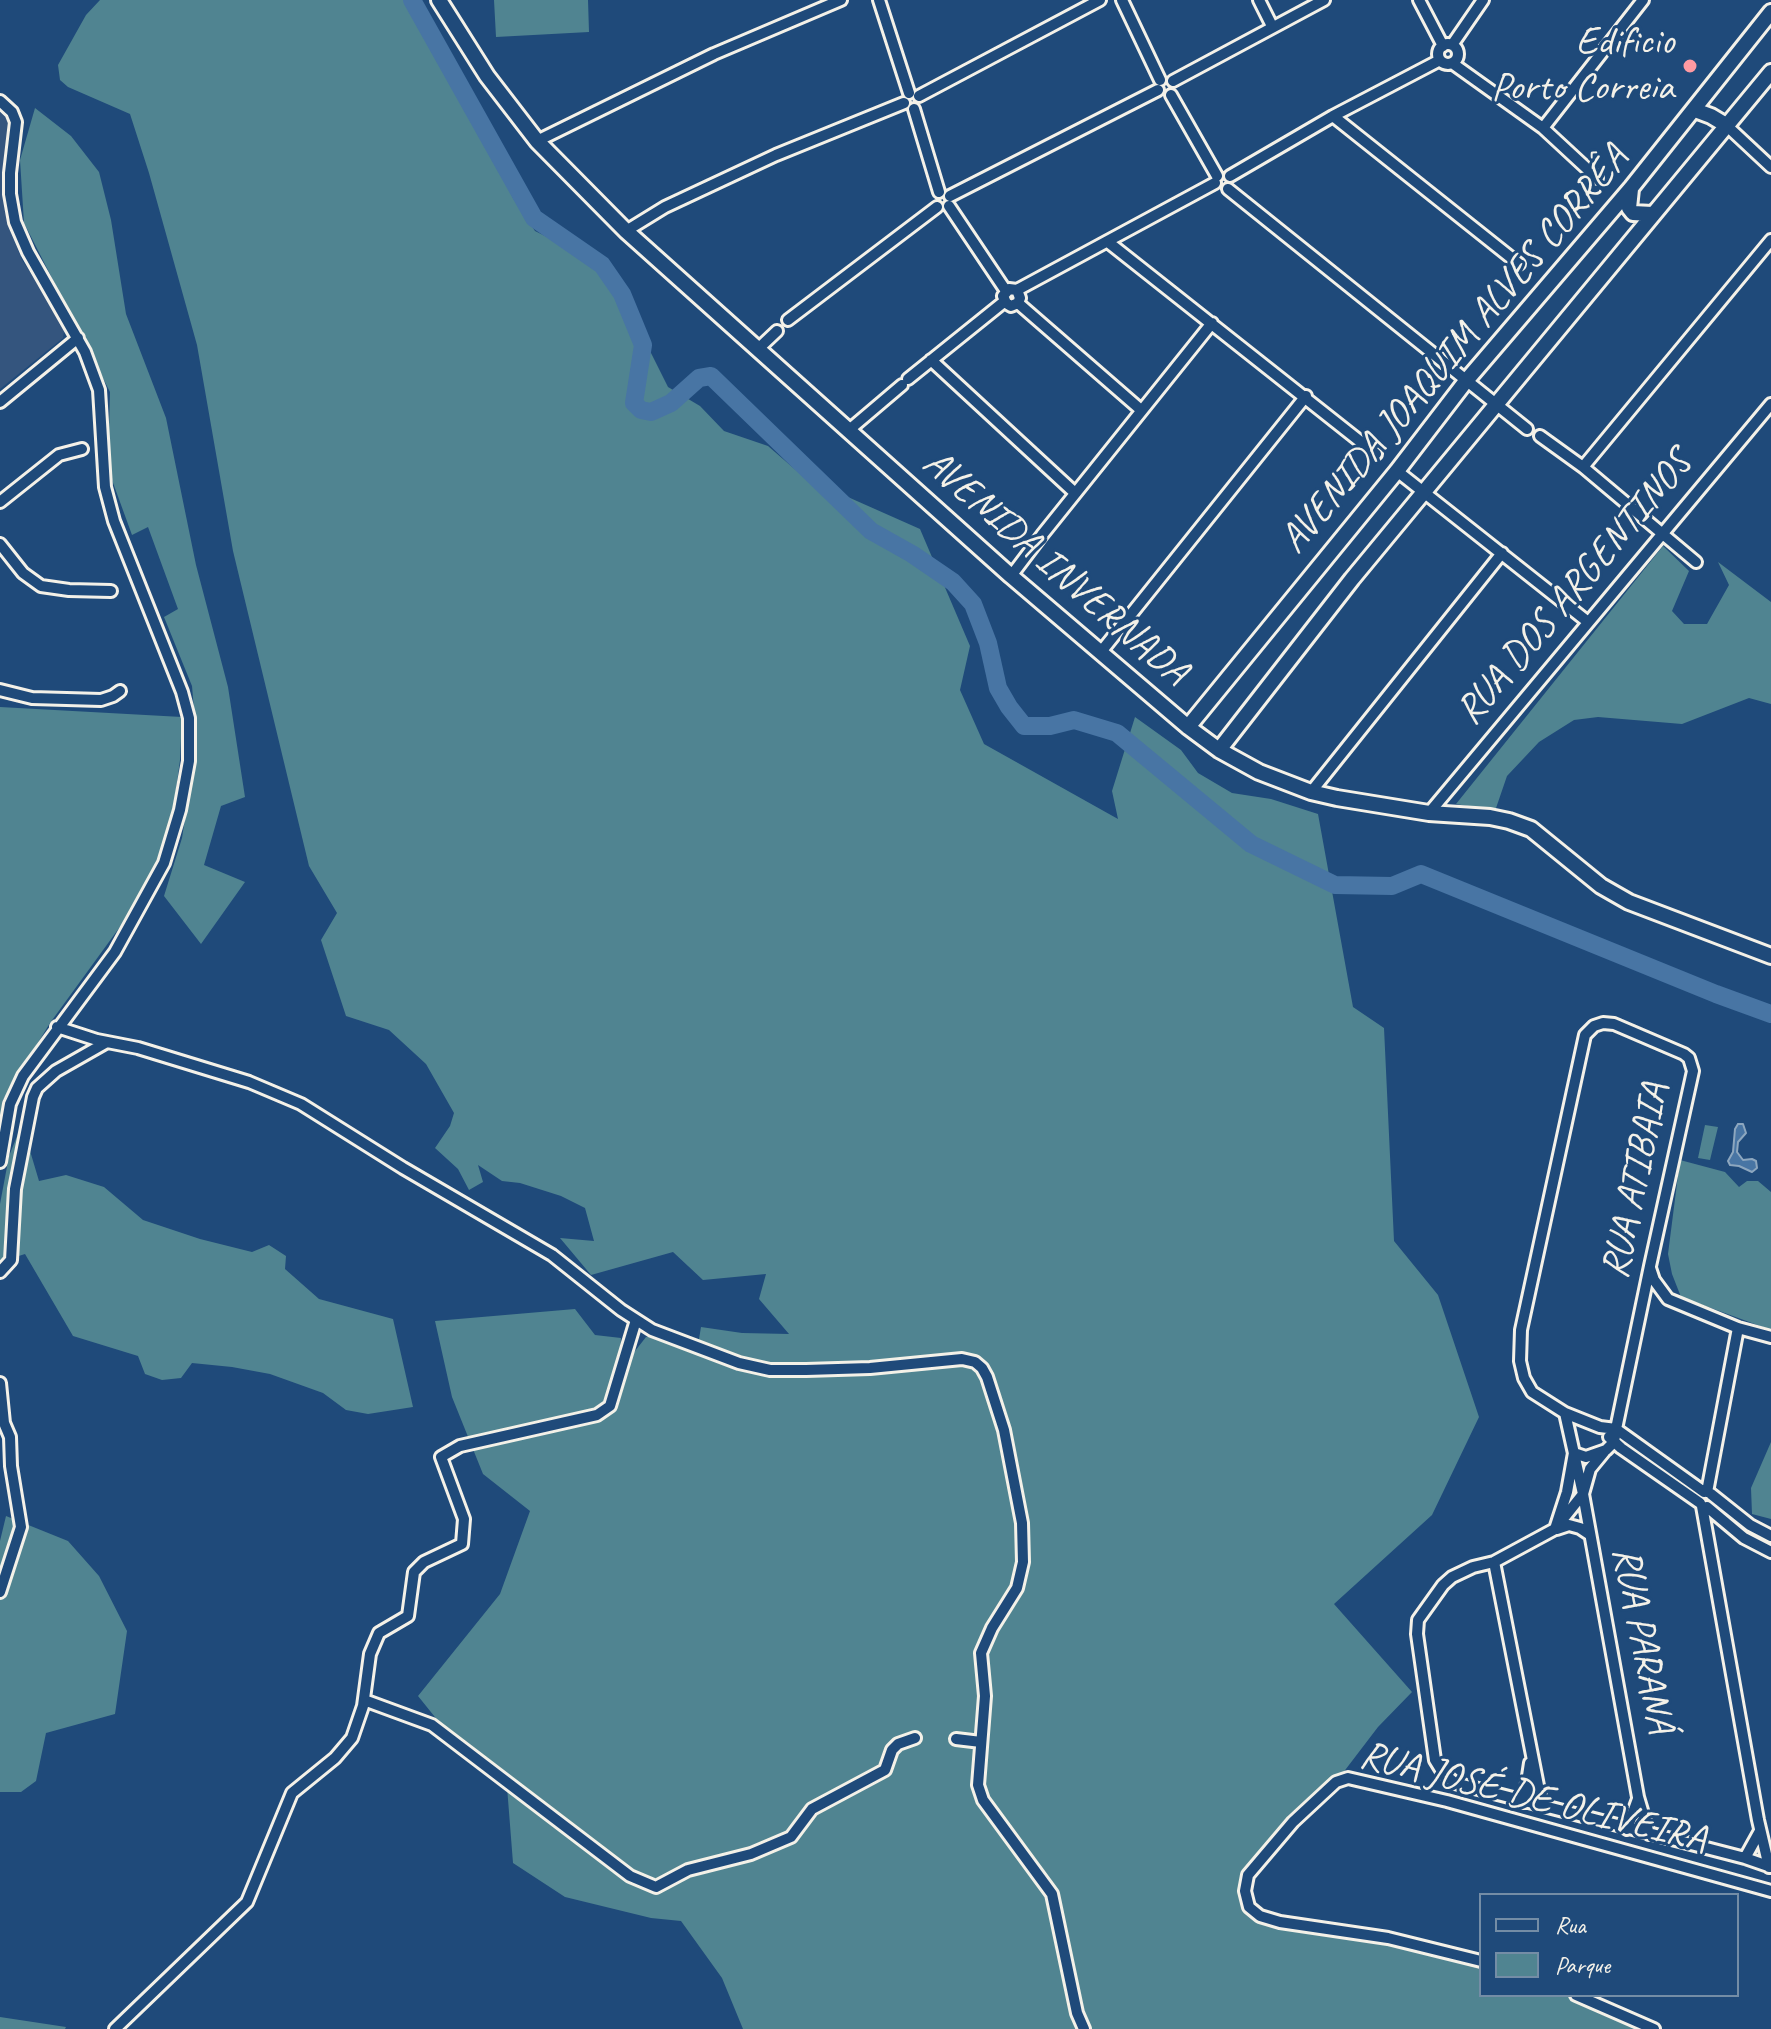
<!DOCTYPE html>
<meta charset="utf-8">
<style>
body{margin:0}
#map{position:relative;width:1771px;height:2029px;overflow:hidden;background:#1f4a7a;font-family:Caveat,sans-serif}
canvas{display:block}
.legend{position:absolute;left:1479px;top:1893px;width:260px;height:104px;box-sizing:border-box;background:#1f4a7a;border:2px solid #748da6;margin:0;padding:10px 14px;list-style:none;font-size:24px;color:#f4f1e8}
.legend li{display:flex;align-items:center;gap:16px;height:40px}
.legend b{width:40px;border:2px solid #748da6}
</style>
<div id="map">
<canvas width="1771" height="2029"></canvas>
<ul class="legend">
<li><b style="height:10px;background:#1f4a7a"></b>Rua</li>
<li><b style="height:22px;background:#508491"></b>Parque</li>
</ul>
</div>
<script>
const ctx = document.querySelector('canvas').getContext('2d');
ctx.lineJoin = 'round';
function fill(path, color) { ctx.fillStyle = color; ctx.fill(path, 'evenodd'); }
const shape = rows => new Path2D(rows.map(r => 'M' + r).join(''));
function strokePath(path, color, width, dash) { ctx.strokeStyle = color; ctx.lineWidth = width; ctx.lineCap = dash ? 'butt' : 'round'; ctx.setLineDash(dash || []); ctx.stroke(path); }
function write(font, color, halo, rows, align = 'center') {
  ctx.font = font + ' Caveat,sans-serif'; ctx.lineWidth = 6; ctx.setLineDash([]); ctx.textBaseline = 'middle'; ctx.strokeStyle = halo; ctx.fillStyle = color; for (const [text, x, y, turn = 0] of rows) {
    ctx.save(); ctx.translate(x, y); ctx.rotate((+turn || 0) * Math.PI / 180); ctx.textAlign = isNaN(turn) ? turn : align; if (halo) ctx.strokeText(text, 0, 0); ctx.fillText(text, 0, 0); ctx.restore();
  }
}
fill(shape([
 [0,112,12,122,3,173,4,204,9,228,22,260,65,325,63,338,0,389]
]), '#34557e');
fill(shape([
 [100,0,420,0,476,103,513,198,535,231,608,267,668,387,700,406,724,431,768,446,805,478,920,529,970,646,960,690,984,744,1118,819,1112,791,1135,717,1181,750,1198,773,1232,793,1271,799,1318,814,1353,1007,1384,1028,1394,1241,1438,1295,1479,1417,1432,1515,1334,1604,1412,1692,1378,1727,1336,1782,1248,1875,1245,1891,1260,1916,1481,1961,1481,1995,1576,1995,1654,2029,743,2029,722,1978,681,1921,651,1918,565,1897,513,1863,506,1774,451,1737,418,1696,500,1594,530,1511,483,1474,452,1397,435,1321,575,1309,595,1335,621,1338,620,1357,628,1360,646,1337,699,1339,701,1327,742,1333,789,1334,759,1299,766,1274,703,1280,673,1252,591,1275,560,1238,594,1241,585,1208,561,1196,520,1183,502,1181,478,1165,483,1182,469,1190,458,1169,435,1148,450,1126,454,1113,426,1064,389,1030,346,1016,321,940,337,913,309,866,233,551,197,345,149,173,130,114,68,87,60,80,58,65,86,15],
 [494,0,588,0,589,32,496,37],
 [35,108,71,136,99,172,111,220,126,314,166,418,196,565,228,687,245,797,221,806,204,865,245,882,201,944,164,896,182,838,197,744,192,686,164,617,178,609,148,527,132,535,108,469,110,392,24,223,20,160],
 [1663,546,1689,571,1672,611,1684,624,1707,624,1729,585,1718,562,1771,602,1771,704,1749,698,1682,724,1598,717,1574,720,1539,742,1507,776,1495,811,1456,804],
 [0,707,182,717,180,760,174,805,158,860,130,913,50,1023,3,1100,0,1121],
 [22,1124,39,1181,66,1175,104,1187,143,1220,200,1239,252,1252,269,1245,286,1256,285,1269,319,1299,393,1319,413,1407,368,1414,346,1410,323,1393,270,1374,232,1367,192,1363,181,1378,162,1380,145,1374,138,1356,73,1336,25,1254,0,1262,0,1204,9,1156],
 [1705,1125,1718,1127,1710,1160,1698,1158],
 [1680,1160,1725,1172,1739,1187,1747,1181,1758,1181,1771,1192,1771,1330,1681,1297,1672,1274,1668,1254],
 [1771,1442,1771,1519,1752,1514,1751,1488],
 [6,1516,68,1541,99,1576,127,1631,115,1714,46,1733,36,1781,21,1792,0,1792,0,1541],
 [0,2017,66,2027,65,2029,0,2029]
]), '#508491');
const water = shape([
 [1738,1124,1743,1124,1746,1133,1738,1142,1737,1152,1743,1160,1752,1159,1756,1161,1757,1168,1752,1172,1739,1166,1730,1165,1728,1161,1733,1152,1735,1129,1738,1124]
]);
fill(water, '#4875a4');
strokePath(water, '#8da7bf', 2);
strokePath(shape([
 [412,0,534,218,602,265,622,294,643,345,634,403,641,410,651,412,671,403,699,378,711,376,871,531,912,554,953,582,973,604,988,643,998,688,1009,707,1024,726,1050,726,1074,720,1117,733,1251,844,1335,885,1392,886,1421,874,1716,994,1771,1014]
]), '#4875a4', 18);
const minor = shape([
 [879,0,909,93],
 [1122,0,1160,80],
 [1259,0,1272,26],
 [1419,0,1443,46],
 '1438 54a10 10 0 1 1 20 0a10 10 0 1 1-20 0Z',
 [1452,45,1483,0],
 [1452,63,1543,128,1597,178],
 [1173,81,1324,0],
 [1171,95,1217,176],
 [919,96,1100,0],
 [0,101,12,112,16,122,10,173,10,194,15,222,28,252,85,352,99,390,105,487,114,521,182,692,189,718,189,761,180,810,164,863,115,952,23,1076,10,1104,0,1162],
 [914,109,939,192],
 [1333,116,1519,264],
 [1726,125,1771,167],
 [1543,128,1643,0],
 [537,141,714,54,841,0],
 [1230,176,1333,116,1440,60],
 [1228,189,1527,429],
 [950,196,1158,90],
 [949,206,1006,291],
 [626,231,665,207,776,155,904,103],
 [1108,242,1376,454],
 [1017,290,1020,298,1018,303,1011,306,1006,303,1003,296,1009,289,1017,290,1215,183],
 [1018,303,1141,410],
 [788,320,937,207],
 [758,349,777,331],
 [931,360,1075,493],
 [908,379,1005,301],
 [0,402,78,338],
 [849,430,902,385],
 [1540,436,1583,467,1696,562],
 [1583,467,1771,240],
 [1397,471,1588,622],
 [0,502,59,455,82,449],
 [0,544,23,573,41,586,69,590,111,591],
 [1011,576,1042,535,1212,323],
 [1100,653,1306,396],
 [0,690,32,698,101,700,113,696,120,691],
 [1311,792,1502,553],
 [1429,813,1771,404],
 [57,1027,97,1040,138,1048,249,1082,301,1104,403,1168,552,1255,621,1310,652,1330,739,1363,770,1370,806,1370,870,1368,962,1359,975,1362,982,1368,987,1377,1004,1430,1022,1523,1023,1562,1017,1588,992,1628,981,1653,985,1696,978,1785,983,1800,1052,1894,1077,2013,1084,2029],
 [1650,1268,1654,1280,1668,1299,1738,1328,1771,1337],
 [0,1272,11,1260,15,1189,33,1097,37,1088,56,1071,107,1042],
 [0,1383,4,1423,10,1437,11,1466,21,1527,0,1592],
 [1565,1413,1583,1494,1638,1797,1649,1834],
 [1609,1437,1621,1448,1700,1503],
 [1604,1452,1590,1469,1583,1494,1555,1529,1494,1562,1473,1567,1452,1577,1443,1585,1418,1620,1417,1634,1435,1760,1443,1773,1455,1783,1745,1858,1771,1867],
 [1707,1492,1738,1328],
 [1711,1494,1750,1525,1771,1536],
 [1702,1506,1758,1820,1769,1867],
 [1707,1507,1744,1538,1771,1552],
 [1555,1529,1567,1492,1574,1453,1586,1457,1606,1450,1614,1442,1616,1429,1650,1266,1693,1071,1689,1058,1684,1054,1614,1024,1603,1023,1594,1026,1585,1035,1521,1330,1520,1361,1524,1378,1532,1392,1565,1413,1600,1427,1616,1429,1704,1492],
 [1557,1529,1569,1525,1580,1528,1589,1534],
 [1494,1562,1542,1806],
 [364,1700,432,1725,630,1876,656,1887,688,1870,751,1854,791,1837,812,1809,885,1770,892,1750,898,1744,915,1738],
 [956,1739,981,1742],
 [1524,1802,1530,1763],
 [1627,1829,1638,1799],
 [1745,1858,1760,1831],
 [1481,1961,1388,1938,1280,1922,1260,1916,1249,1907,1245,1891,1248,1875,1293,1822,1336,1782,1348,1778,1447,1801,1771,1891],
 [1576,1995,1654,2029],
 [115,2029,247,1902,292,1793,335,1758,352,1738,363,1706,370,1654,379,1633,408,1616,414,1572,424,1562,462,1544,464,1519,441,1457,460,1446,597,1415,610,1406,636,1320]
]);
const secondary = shape([
 [439,0,487,76,537,141,626,231,1011,576,1188,727,1219,750,1259,772,1311,792,1337,798,1429,813,1490,817,1509,821,1531,829,1601,886,1629,902,1771,956],
 [1695,110,1711,116,1726,125],
 [1631,189,1629,208,1633,213,1652,214],
 [1188,727,1397,471,1466,381,1631,188,1771,12],
 [1219,750,1352,579,1771,72]
]);
strokePath(minor, '#f4f1e8', 16);
strokePath(secondary, '#f4f1e8', 20);
strokePath(minor, '#1f4a7a', 10);
strokePath(secondary, '#1f4a7a', 14);
for (const [x, y, r, color] of [
 [1690,66,8,"#ff9aa2"]
]) { const dot = new Path2D(); dot.arc(x, y, r, 0, 2 * Math.PI); ctx.fillStyle = color; ctx.fill(dot); strokePath(dot, '#1f4a7a', 3); }
write('40px', '#f4f1e8', '#1f4a7a', [
 ["Edificio",1674,43],
 ["Porto Correia",1674,89]
], 'right');
write('40px', '#f4f1e8', '#1f4a7a', [
 ["AVENIDA JOAQUIM ALVES CORRÊA",1455,350,-50],
 ["AVENIDA INVERNADA",1055,568,41],
 ["RUA DOS ARGENTINOS",1575,588,-50],
 ["RUA ATIBAIA",1636,1181,-78],
 ["RUA PARANÁ",1642,1640,79],
 ["RUA JOSÉ DE OLIVEIRA",1533,1798,14]
]);
</script>
